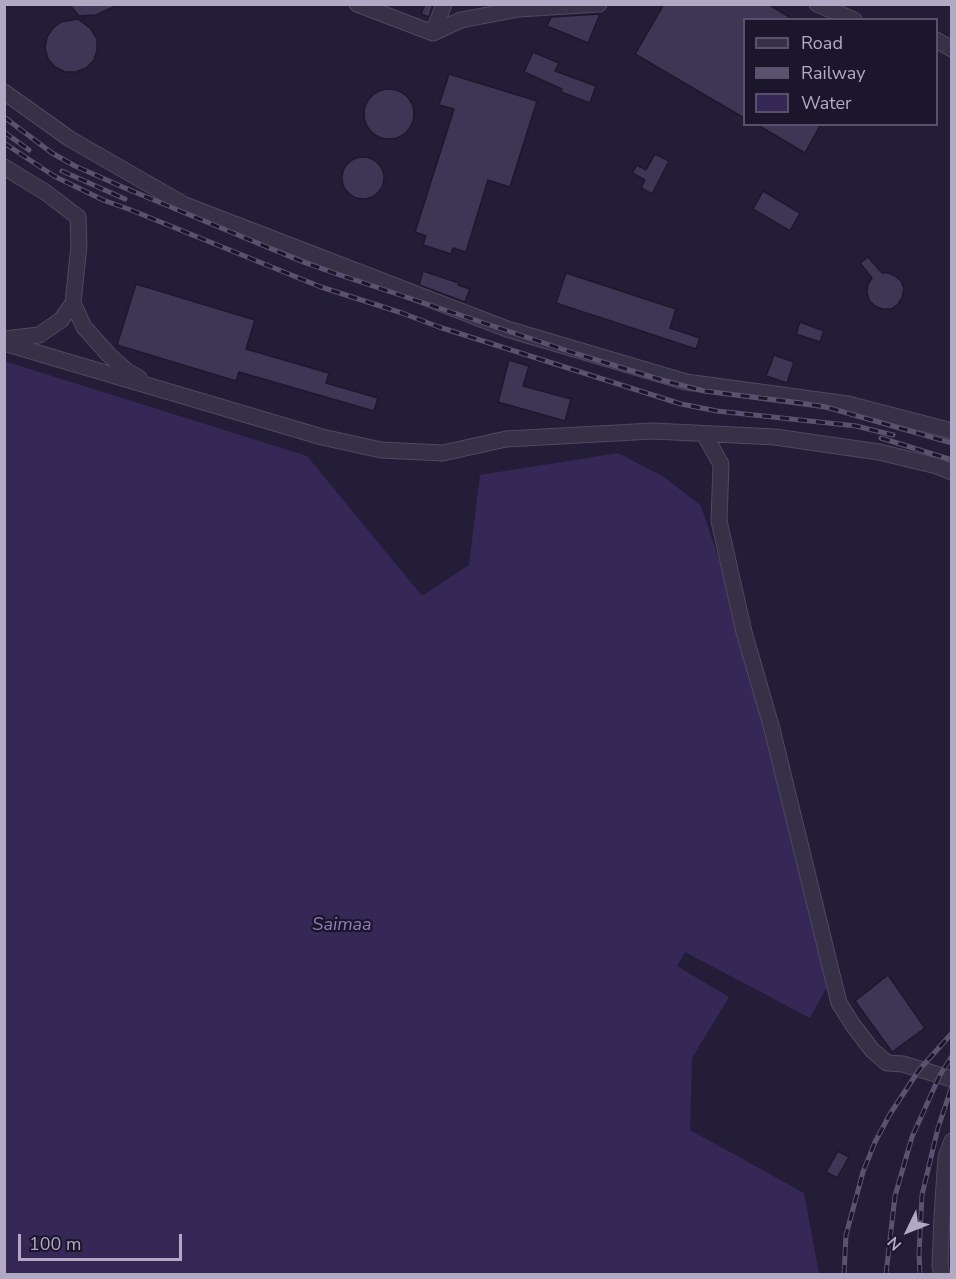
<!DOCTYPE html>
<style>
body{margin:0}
#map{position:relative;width:956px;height:1279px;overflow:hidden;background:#241d37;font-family:"Nunito Sans",sans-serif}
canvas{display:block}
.frame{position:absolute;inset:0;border:6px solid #b2aac5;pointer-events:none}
.legend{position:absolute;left:743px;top:18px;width:195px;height:108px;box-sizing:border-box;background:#1c162c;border:2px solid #585169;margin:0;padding:8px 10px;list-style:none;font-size:18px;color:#b2aac5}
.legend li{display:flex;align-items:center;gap:12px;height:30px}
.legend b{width:30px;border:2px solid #585169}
.north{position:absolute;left:878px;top:1201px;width:60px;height:60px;-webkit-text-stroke:4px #1c162c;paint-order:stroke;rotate:227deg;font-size:16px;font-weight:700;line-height:24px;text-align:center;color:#b2aac5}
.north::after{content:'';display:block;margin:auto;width:21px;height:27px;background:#b2aac5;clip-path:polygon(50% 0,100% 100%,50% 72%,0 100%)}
.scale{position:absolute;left:18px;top:1234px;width:164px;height:27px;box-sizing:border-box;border:3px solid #b2aac5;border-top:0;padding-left:8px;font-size:18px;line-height:21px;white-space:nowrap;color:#b2aac5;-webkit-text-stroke:4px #1c162c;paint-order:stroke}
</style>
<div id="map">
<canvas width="956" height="1279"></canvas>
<div class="frame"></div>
<ul class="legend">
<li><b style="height:8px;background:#373147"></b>Road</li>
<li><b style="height:8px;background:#5a526f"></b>Railway</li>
<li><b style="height:16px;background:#352857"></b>Water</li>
</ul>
<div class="north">N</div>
<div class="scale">100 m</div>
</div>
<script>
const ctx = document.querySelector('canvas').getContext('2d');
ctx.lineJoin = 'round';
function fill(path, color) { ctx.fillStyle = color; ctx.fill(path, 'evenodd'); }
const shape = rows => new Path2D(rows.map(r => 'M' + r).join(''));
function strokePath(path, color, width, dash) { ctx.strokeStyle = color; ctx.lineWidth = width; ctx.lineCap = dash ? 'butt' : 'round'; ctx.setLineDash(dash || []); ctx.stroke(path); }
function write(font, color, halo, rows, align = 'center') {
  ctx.font = font + ' "Nunito Sans",sans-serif'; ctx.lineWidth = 4.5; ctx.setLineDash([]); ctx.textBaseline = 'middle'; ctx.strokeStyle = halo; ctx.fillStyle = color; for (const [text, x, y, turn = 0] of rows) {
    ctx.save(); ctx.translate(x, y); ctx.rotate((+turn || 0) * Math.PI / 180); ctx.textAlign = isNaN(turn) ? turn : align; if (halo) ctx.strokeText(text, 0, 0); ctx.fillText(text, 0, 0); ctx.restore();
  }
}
fill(shape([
 [4,361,307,456,422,596,469,565,480,475,618,453,664,477,701,506,720,563,740,643,763,727,827,987,810,1018,685,952,677,966,729,997,692,1058,690,1130,804,1193,819,1274,5,1274]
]), '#352857');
const building = shape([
 [69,4,120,4,96,15,79,16,69,4],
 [425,4,433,4,429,17,421,14,425,4],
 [664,4,768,4,794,20,744,20,744,118,635,54,664,4],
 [600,14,588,43,547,26,551,17,600,14],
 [78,19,91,29,97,39,97,50,94,60,86,68,76,72,65,72,55,67,48,59,45,48,47,37,53,28,61,22,78,19],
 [533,52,559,63,555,71,596,86,590,103,561,92,562,89,524,72,533,52],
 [449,74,537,101,510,187,488,180,466,252,453,248,451,254,423,245,426,236,415,232,454,109,439,105,449,74],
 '364 114a25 25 0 1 1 50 0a25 25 0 1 1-50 0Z',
 [756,124,821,124,805,153,756,124],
 [655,154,669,161,652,194,641,188,645,180,632,173,637,165,646,170,655,154],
 '342 178a21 21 0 1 1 42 0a21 21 0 1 1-42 0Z',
 [763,191,800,213,790,231,753,209,763,191],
 [868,257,882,273,888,273,895,276,901,281,904,289,902,298,898,304,891,309,882,309,875,306,869,300,867,292,868,284,872,278,860,263,868,257],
 [423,271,459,283,458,285,470,289,465,302,419,285,423,271],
 [566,273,676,309,670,328,700,338,696,349,556,303,566,273],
 [136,284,255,320,246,349,329,373,326,383,378,398,374,411,239,372,236,381,117,345,136,284],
 [800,322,824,331,820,342,796,334,800,322],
 [774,355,794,362,787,383,766,376,774,355],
 [509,360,529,366,523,386,571,399,565,421,498,402,509,360],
 [888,975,925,1028,892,1052,855,1001,888,975],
 [838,1151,849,1157,837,1178,826,1172,838,1151]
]);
fill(building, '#3e3655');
strokePath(building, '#1e182e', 1.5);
const minor = shape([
 [357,4,433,33],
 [444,4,433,33,461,20,519,9,599,4],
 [817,4,854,20],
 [936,40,952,49],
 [4,92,70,139,185,205,507,329,686,382,848,404,952,431],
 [4,167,45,192,78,217,79,245,73,303,61,320,39,335,4,339],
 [73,303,84,327,109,355,127,371,139,378],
 [4,343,322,437,381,450,443,453,506,439,653,431,775,437,879,452,937,466,952,472],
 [704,434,721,464,719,521,744,632,772,729,839,1003,853,1025,872,1050,887,1063,903,1064,952,1079],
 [942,1274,940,1266,942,1215,946,1157,952,1141]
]);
strokePath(minor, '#4f4860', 17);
strokePath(minor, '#373147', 15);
const rail = shape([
 [4,117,52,153,75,166,125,188,303,262,334,273,577,354,662,380,704,391,801,403,826,407,952,443],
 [4,132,29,150],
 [4,143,54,176,103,200,131,210,321,287,402,313,439,327,681,404,717,411,856,426,893,435],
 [62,171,125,199],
 [881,438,952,460],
 [844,1274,846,1235,863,1172,875,1142,890,1114,919,1070,952,1033],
 [886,1274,895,1196,912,1137,940,1075,952,1056],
 [920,1274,919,1254,922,1195,938,1128,952,1086]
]);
strokePath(rail, '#5a526f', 5);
strokePath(rail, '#1c162c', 3, [9]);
write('italic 18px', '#8e7fb9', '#1c162c', [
 ["Saimaa",342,926]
]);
</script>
